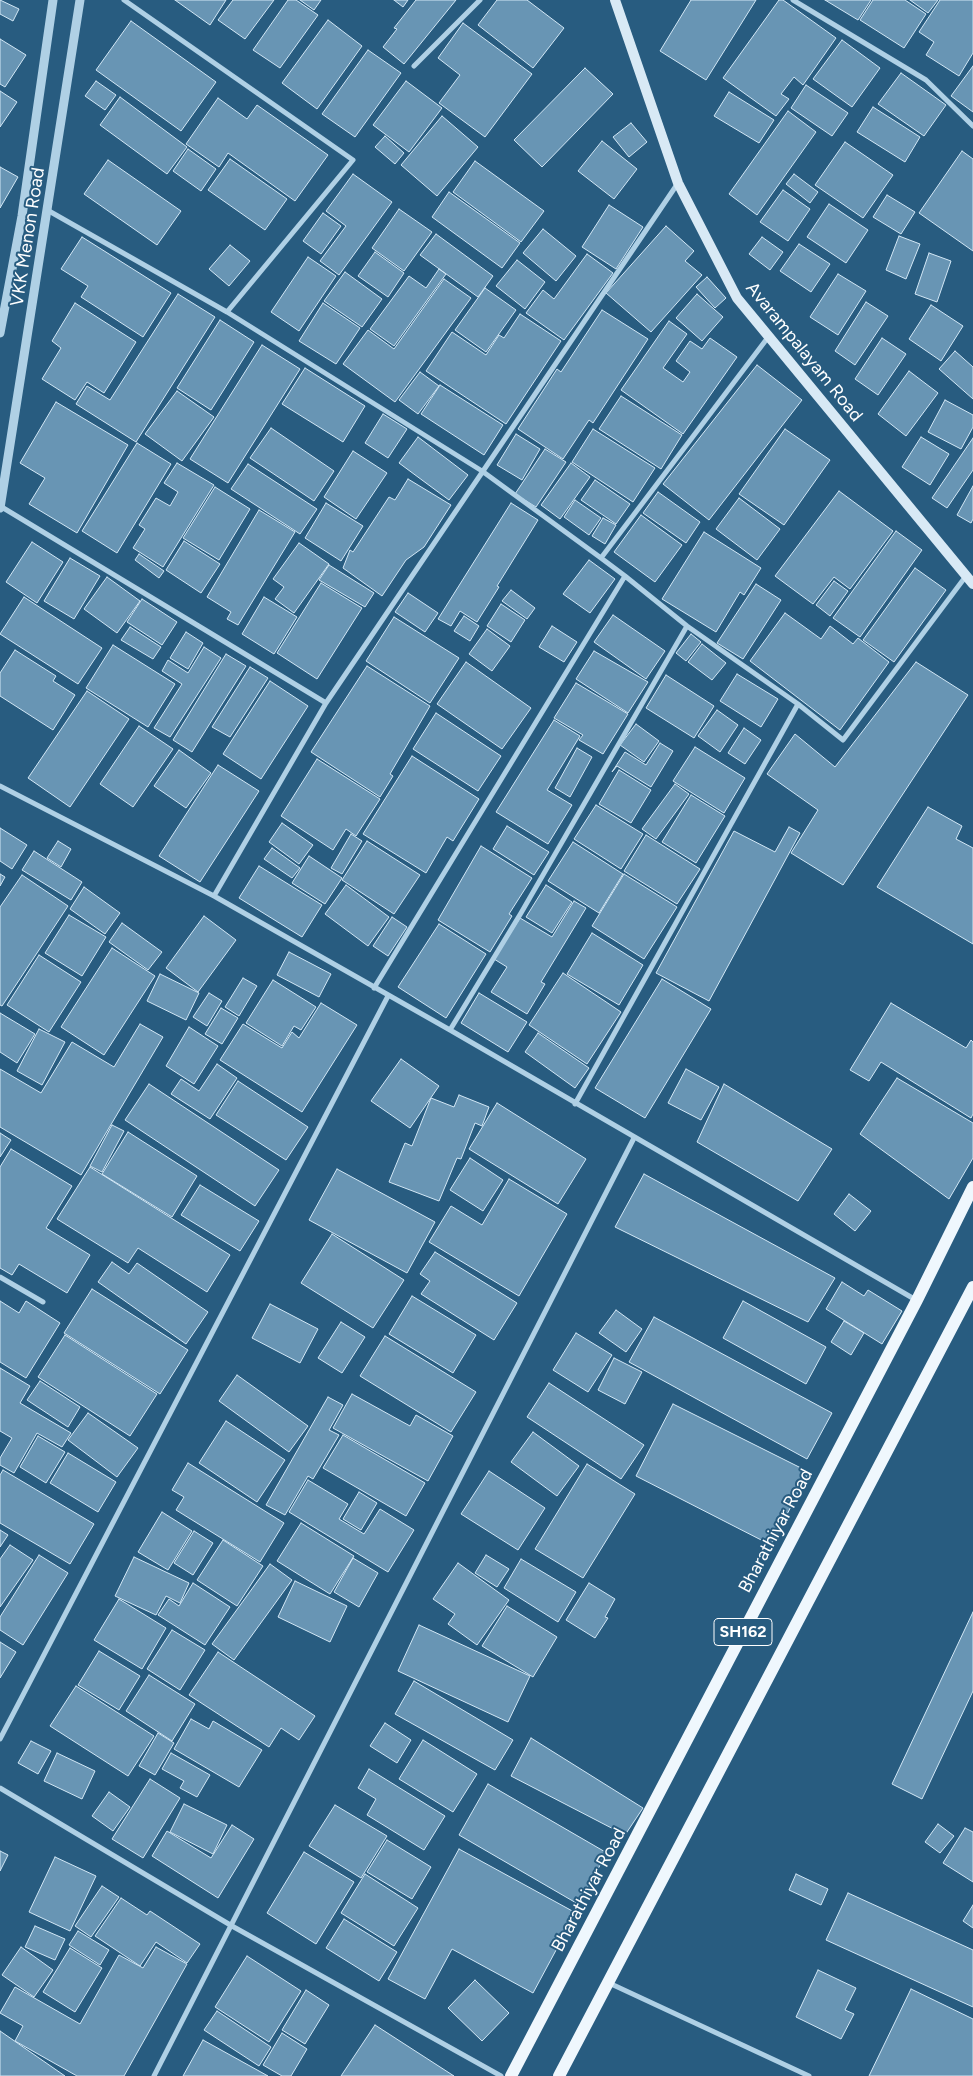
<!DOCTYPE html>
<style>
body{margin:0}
canvas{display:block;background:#285c80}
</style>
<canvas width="973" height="2076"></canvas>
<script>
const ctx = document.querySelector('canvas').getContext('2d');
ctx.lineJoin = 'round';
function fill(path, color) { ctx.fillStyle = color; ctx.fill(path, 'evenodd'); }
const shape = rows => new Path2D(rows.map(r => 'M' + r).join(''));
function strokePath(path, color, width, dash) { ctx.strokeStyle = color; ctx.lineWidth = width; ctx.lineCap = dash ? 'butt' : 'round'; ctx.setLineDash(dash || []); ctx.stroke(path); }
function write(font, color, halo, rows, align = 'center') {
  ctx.font = font + ' Figtree,sans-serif'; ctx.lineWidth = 4; ctx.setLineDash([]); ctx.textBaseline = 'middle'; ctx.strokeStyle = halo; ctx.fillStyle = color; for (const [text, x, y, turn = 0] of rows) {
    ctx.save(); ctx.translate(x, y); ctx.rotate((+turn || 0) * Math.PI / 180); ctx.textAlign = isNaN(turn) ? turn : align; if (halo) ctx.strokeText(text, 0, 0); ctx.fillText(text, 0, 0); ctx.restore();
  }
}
const building = shape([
 [0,0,19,9,13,21,0,14,0,0],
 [175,0,226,0,210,25,175,0],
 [233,0,274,0,245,39,218,20,233,0],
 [288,0,296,0,318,15,280,68,253,50,288,0],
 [300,0,321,0,314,10,300,0],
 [394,0,408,0,403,7,394,0],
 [416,0,456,0,404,64,383,47,397,29,394,28,416,0],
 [497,0,527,0,564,28,533,68,478,25,497,0],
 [691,0,756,0,706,80,660,51,691,0],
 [779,0,783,0,836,38,803,85,794,77,781,94,789,99,776,116,723,78,779,0],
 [825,0,871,0,858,20,825,0],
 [873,0,905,0,926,14,904,48,860,20,873,0],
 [910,0,938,0,928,13,910,0],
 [940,0,973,0,973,53,959,76,926,55,934,42,919,32,940,0],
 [328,20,362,46,317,109,282,83,328,20],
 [131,21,216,82,181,131,96,70,131,21],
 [463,23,532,74,485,137,439,103,460,75,438,58,463,23],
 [0,39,26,55,5,87,0,84,0,39],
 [842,40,880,68,852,107,813,79,842,40],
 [368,50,401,73,355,137,322,114,368,50],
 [973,66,973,112,951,96,973,66],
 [585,68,613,94,542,167,514,140,585,68],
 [901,73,946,105,924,136,878,104,901,73],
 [96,81,116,95,105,110,85,96,96,81],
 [406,81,442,108,409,152,373,125,406,81],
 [806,85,848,113,832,136,791,108,806,85],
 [0,91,17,102,0,127,0,91],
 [729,92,774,120,759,143,714,116,729,92],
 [120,97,187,147,167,174,100,125,120,97],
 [218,98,247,119,257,105,328,155,295,201,228,153,219,167,186,144,218,98],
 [873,107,920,137,905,162,857,132,873,107],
 [788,111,816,132,757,215,729,194,788,111],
 [442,116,478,147,437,196,401,165,442,116],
 [631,123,647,142,629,157,613,137,631,123],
 [385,136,404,153,395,164,375,147,385,136],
 [602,141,637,169,614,199,578,171,602,141],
 [845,142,893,175,863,218,815,185,845,142],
 [188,149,216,169,201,191,173,171,188,149],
 [962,151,973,159,973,251,919,213,962,151],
 [230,159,287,199,265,230,208,190,230,159],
 [108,160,181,211,157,245,84,194,108,160],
 [475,161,544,211,521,242,453,192,475,161],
 [0,167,18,177,0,208,0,167],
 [353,174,392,202,339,275,320,261,346,226,326,211,353,174],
 [794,174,818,192,810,203,786,184,794,174],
 [783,190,810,209,788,241,760,222,783,190],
 [449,192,520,243,502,268,432,217,449,192],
 [887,195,915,212,901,234,873,217,887,195],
 [829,204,868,230,846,263,807,237,829,204],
 [609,205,643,227,616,269,582,247,609,205],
 [399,209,432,232,404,271,372,248,399,209],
 [323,213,341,226,321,254,303,241,323,213],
 [666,226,694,251,685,261,702,275,651,332,606,293,666,226],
 [543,229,576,256,556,281,523,253,543,229],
 [436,234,493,276,478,297,420,255,436,234],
 [899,236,920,244,906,279,886,270,899,236],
 [82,237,171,293,143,337,81,297,88,286,61,269,82,237],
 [762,237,783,252,770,270,749,254,762,237],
 [799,244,830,264,811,292,780,271,799,244],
 [230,245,250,261,229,286,209,269,230,245],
 [375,252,404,273,388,297,358,276,375,252],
 [929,253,951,261,937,302,915,294,929,253],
 [587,254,613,273,564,340,526,313,543,290,554,299,587,254],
 [308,257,336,276,299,331,271,312,308,257],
 [517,260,545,282,525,309,496,286,517,260],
 [439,269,446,274,394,346,370,329,409,276,426,288,439,269],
 [345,272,382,299,362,327,324,301,345,272],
 [838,274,866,291,838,335,810,317,838,274],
 [707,277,726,298,715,308,696,287,707,277],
 [444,279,471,298,395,402,343,364,368,330,394,349,444,279],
 [485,288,516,310,486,352,455,330,485,288],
 [178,294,215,317,136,442,76,404,87,386,110,400,178,294],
 [697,294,723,317,702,341,676,318,697,294],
 [866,302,888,316,855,365,835,351,866,302],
 [75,303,136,342,104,393,87,382,75,400,42,379,61,348,52,341,75,303],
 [323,303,360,328,336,364,299,341,323,303],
 [931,305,963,326,941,361,909,339,931,305],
 [602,310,648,339,593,423,589,420,563,459,518,429,557,369,561,372,602,310],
 [520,314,561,341,506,424,426,371,452,332,486,355,499,335,504,338,520,314],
 [220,320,254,342,211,410,177,388,220,320],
 [669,321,687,334,663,368,683,382,690,372,676,361,690,341,702,349,710,338,737,357,683,434,621,390,669,321],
 [882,338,906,354,878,395,855,379,882,338],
 [262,345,300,369,228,483,190,459,262,345],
 [955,351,973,367,973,399,939,369,955,351],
 [757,365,802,400,709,520,663,484,757,365],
 [305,368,365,406,343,442,282,404,305,368],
 [909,371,938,393,906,436,878,414,909,371],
 [420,372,439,386,418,414,399,400,420,372],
 [440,385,503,425,484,455,421,414,440,385],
 [177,391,214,417,182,461,145,434,177,391],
 [621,396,682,435,661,469,599,429,621,396],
 [945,400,973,415,973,427,961,449,928,432,945,400],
 [56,402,128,445,77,533,29,504,45,478,20,463,56,402],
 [383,414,407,429,388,458,365,443,383,414],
 [271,428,334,471,314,501,250,458,271,428],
 [593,429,655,468,633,502,572,462,593,429],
 [785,429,830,460,784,525,739,494,785,429],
 [516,434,540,449,522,480,497,465,516,434],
 [418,437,468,475,449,500,399,463,418,437],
 [921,437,949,454,930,485,902,467,921,437],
 [973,438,973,470,947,508,932,498,973,438],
 [137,443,171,464,117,553,82,531,137,443],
 [545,449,566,462,536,507,515,494,545,449],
 [353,451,387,473,356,519,324,497,353,451],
 [177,463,214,485,163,567,133,548,145,529,139,525,156,498,170,506,178,492,164,483,177,463],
 [571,463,590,477,560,519,541,505,571,463],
 [248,464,317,509,300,534,231,489,248,464],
 [408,479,451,505,424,547,406,560,382,596,343,568,350,550,353,552,389,497,395,500,408,479],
 [595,480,630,504,616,524,581,500,595,480],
 [973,486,973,519,971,523,957,515,973,486],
 [215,487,250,509,219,560,183,538,215,487],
 [839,491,893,531,850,589,834,577,813,604,775,576,839,491],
 [658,492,700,522,686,543,643,513,658,492],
 [739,498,780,529,757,560,716,529,739,498],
 [575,500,601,518,589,535,564,517,575,500],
 [326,503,363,526,341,561,305,538,326,503],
 [511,503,538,520,497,586,499,587,477,622,460,611,451,626,438,619,511,503],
 [259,510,295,532,238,625,227,619,231,612,207,597,259,510],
 [641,515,682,545,655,582,614,552,641,515],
 [603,518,616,525,605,544,592,536,603,518],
 [896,531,922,550,860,637,833,618,896,531],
 [704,532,761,568,744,595,740,592,716,632,662,599,704,532],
 [184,541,220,564,201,593,166,570,184,541],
 [32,542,63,562,37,603,6,582,32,542],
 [299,543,329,564,294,613,275,599,284,587,273,579,299,543],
 [139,554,164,571,159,578,135,560,139,554],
 [70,558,100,576,74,619,44,601,70,558],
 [589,560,615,579,590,613,563,594,589,560],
 [329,565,374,593,365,607,319,580,329,565],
 [915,568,946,590,894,662,863,640,915,568],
 [107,577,140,601,117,633,84,609,107,577],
 [834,581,848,591,830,616,816,605,834,581],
 [321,583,362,608,317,679,277,653,321,583],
 [756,584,781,600,743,659,717,643,756,584],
 [511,590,535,608,527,619,502,601,511,590],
 [408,593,438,613,425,632,395,612,408,593],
 [24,597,102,648,78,684,0,634,24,597],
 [264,597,297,617,274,654,242,634,264,597],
 [142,599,177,622,162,645,127,622,142,599],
 [501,604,525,620,511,642,487,626,501,604],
 [785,613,821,639,830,626,853,644,858,638,889,662,840,730,750,661,785,613],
 [613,615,665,651,646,679,594,642,613,615],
 [464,616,479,626,470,641,454,631,464,616],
 [394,617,459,658,430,703,366,661,394,617],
 [552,626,577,642,564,662,539,647,552,626],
 [130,627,161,647,153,659,121,640,130,627],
 [487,629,510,646,492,671,469,654,487,629],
 [186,632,203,643,188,669,170,658,186,632],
 [691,634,701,642,686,661,676,653,691,634],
 [702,644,726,663,712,680,688,662,702,644],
 [113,645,175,684,148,727,86,688,113,645],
 [204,647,221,658,170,737,154,728,182,684,162,671,168,660,188,673,204,647],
 [15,650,56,676,53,681,75,695,53,730,0,696,0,673,15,650],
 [594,651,648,682,628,713,576,679,594,651],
 [226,654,246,666,192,752,173,740,226,654],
 [466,662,531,708,502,749,437,704,466,662],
 [916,662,968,695,843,885,791,853,818,810,767,774,795,734,835,767,916,662],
 [367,666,430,706,390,774,393,776,380,797,311,752,367,666],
 [250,667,268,678,230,737,212,727,250,667],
 [737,674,778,699,761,727,720,701,737,674],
 [666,675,714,706,694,738,646,708,666,675],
 [270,681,308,706,261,779,223,754,270,681],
 [576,683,628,714,603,754,579,740,583,735,554,718,576,683],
 [87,691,129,719,70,807,28,778,87,691],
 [717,710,738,725,720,752,698,736,717,710],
 [436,713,501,756,478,791,413,749,436,713],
 [554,720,580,736,547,790,572,805,548,844,496,812,554,720],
 [636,724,659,741,644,762,620,745,636,724],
 [139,726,173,749,133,807,100,784,139,726],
 [744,728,761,740,745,764,728,753,744,728],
 [660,743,673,751,651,787,617,766,612,772,625,752,646,765,660,743],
 [695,747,745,778,724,813,673,781,695,747],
 [577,748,592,757,570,797,555,788,577,748],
 [179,750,211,773,186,808,154,786,179,750],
 [412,756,479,799,453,841,447,837,426,873,363,834,412,756],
 [317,759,380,799,356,836,346,829,333,850,281,816,317,759],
 [218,765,259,791,200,882,159,856,218,765],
 [619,770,651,790,631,823,599,804,619,770],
 [675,784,689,794,656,839,642,829,675,784],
 [691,795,725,816,696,863,662,842,691,795],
 [596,805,643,834,621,869,574,839,596,805],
 [928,807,962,826,956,839,973,848,973,944,877,887,928,807],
 [282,823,313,845,299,864,269,842,282,823],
 [507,826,549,852,534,875,493,849,507,826],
 [789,827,800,833,709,1001,656,973,734,831,775,852,789,827],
 [0,828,27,845,12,869,0,861,0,828],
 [351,834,362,841,342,874,331,868,351,834],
 [646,835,700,869,677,904,624,871,646,835],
 [58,841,71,849,61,867,47,858,58,841],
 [367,841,420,875,394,914,342,880,367,841],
 [573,842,623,874,599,913,548,881,573,842],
 [481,846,532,878,509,914,512,916,490,952,438,920,481,846],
 [272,848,300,868,292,878,264,859,272,848],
 [34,851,82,882,71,900,22,870,34,851],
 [309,856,342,878,325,904,292,883,309,856],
 [259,866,322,905,302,937,239,898,259,866],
 [0,874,5,877,0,886,0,874],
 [624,874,677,907,644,959,592,926,624,874],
 [22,875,68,906,2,1006,0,1005,0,907,22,875],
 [346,885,389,917,368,946,325,914,346,885],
 [546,885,572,902,552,933,526,917,546,885],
 [84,887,120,913,105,934,70,909,84,887],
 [574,901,586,908,541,982,545,984,527,1014,491,992,507,967,494,959,520,918,552,937,574,901],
 [69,915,106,937,82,976,45,953,69,915],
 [204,916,236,940,198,992,166,968,204,916],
 [392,917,407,927,388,956,373,946,392,917],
 [122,923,162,952,148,970,109,942,122,923],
 [439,924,486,954,446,1018,398,987,439,924],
 [592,933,643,965,619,1005,567,974,592,933],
 [112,948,155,976,104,1055,61,1027,112,948],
 [289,952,331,974,319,997,277,975,289,952],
 [39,955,81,982,49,1032,7,1005,39,955],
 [563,973,621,1012,587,1064,529,1025,563,973],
 [160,974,199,993,186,1020,147,1001,160,974],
 [243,978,257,986,239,1016,225,1007,243,978],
 [662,979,711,1009,645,1118,595,1088,662,979],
 [273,980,316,1007,301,1030,294,1026,282,1046,246,1023,273,980],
 [209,993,222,1001,207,1026,193,1017,209,993],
 [479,993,527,1022,508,1052,461,1023,479,993],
 [321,1003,357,1025,302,1112,220,1060,243,1024,282,1048,292,1032,299,1038,321,1003],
 [891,1003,966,1048,971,1040,973,1042,973,1114,971,1118,881,1062,869,1081,850,1070,891,1003],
 [221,1008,238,1018,222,1044,205,1034,221,1008],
 [0,1013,35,1034,17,1063,0,1052,0,1013],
 [140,1024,163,1037,81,1175,0,1127,0,1069,41,1093,72,1042,114,1067,140,1024],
 [189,1027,218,1046,194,1084,166,1066,189,1027],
 [39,1029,65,1042,42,1085,17,1071,39,1029],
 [538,1033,589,1068,575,1088,525,1052,538,1033],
 [401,1059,439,1086,410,1128,371,1101,401,1059],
 [217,1064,237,1078,210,1119,171,1094,181,1079,199,1091,217,1064],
 [686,1069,719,1087,701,1120,668,1103,686,1069],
 [897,1078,973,1123,973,1158,949,1199,860,1134,897,1078],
 [238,1081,308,1127,286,1160,216,1115,238,1081],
 [149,1084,279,1170,255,1206,125,1120,149,1084],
 [724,1084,832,1149,798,1201,697,1142,724,1084],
 [459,1095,489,1107,482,1126,475,1123,461,1159,457,1158,439,1201,389,1182,405,1143,412,1146,431,1098,454,1107,459,1095],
 [497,1103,586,1159,558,1204,469,1149,497,1103],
 [112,1125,124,1131,102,1172,90,1166,112,1125],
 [128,1132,197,1176,172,1217,102,1174,128,1132],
 [0,1133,11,1140,0,1157,0,1133],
 [11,1149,72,1186,46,1228,90,1255,67,1293,19,1264,12,1275,0,1268,0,1167,11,1149],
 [470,1158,503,1180,483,1211,450,1190,470,1158],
 [90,1167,230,1255,207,1292,138,1248,128,1263,57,1219,90,1167],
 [337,1169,435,1222,407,1273,309,1220,337,1169],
 [644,1174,835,1278,808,1322,615,1227,644,1174],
 [509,1179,567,1214,519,1296,429,1242,451,1206,482,1225,509,1179],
 [200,1185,259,1221,240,1251,181,1215,200,1185],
 [849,1194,871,1211,855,1231,834,1214,849,1194],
 [332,1234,404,1280,373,1328,301,1283,332,1234],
 [435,1252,517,1303,494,1340,421,1294,430,1281,420,1274,435,1252],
 [112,1262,129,1274,137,1263,208,1312,186,1344,98,1282,112,1262],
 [842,1282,864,1296,868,1290,902,1311,882,1344,826,1309,842,1282],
 [92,1289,188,1350,160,1394,64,1333,92,1289],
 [412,1296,476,1335,453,1373,389,1334,412,1296],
 [0,1301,19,1313,26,1301,60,1323,26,1378,0,1362,0,1301],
 [743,1301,826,1347,806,1384,723,1338,743,1301],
 [270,1304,318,1329,300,1363,252,1338,270,1304],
 [616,1310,642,1329,626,1352,599,1333,616,1310],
 [654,1317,832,1413,807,1459,629,1362,654,1317],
 [844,1321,864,1333,851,1355,831,1342,844,1321],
 [341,1322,365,1337,342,1373,318,1358,341,1322],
 [576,1333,612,1355,588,1392,553,1370,576,1333],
 [65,1335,157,1394,130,1436,38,1377,65,1335],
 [385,1336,476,1392,451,1432,360,1376,385,1336],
 [614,1358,642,1372,625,1404,598,1390,614,1358],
 [0,1368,30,1386,20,1403,71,1433,62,1447,37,1433,14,1473,0,1465,0,1458,12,1438,0,1431,0,1368],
 [237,1375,308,1426,289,1452,219,1401,237,1375],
 [40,1381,80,1407,68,1427,27,1400,40,1381],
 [549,1383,644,1445,621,1479,527,1417,549,1383],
 [352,1394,410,1426,416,1415,453,1436,428,1481,333,1428,352,1394],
 [328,1397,343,1405,329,1430,339,1435,313,1479,308,1476,285,1515,266,1505,328,1397],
 [673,1404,809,1472,771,1545,636,1476,673,1404],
 [88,1413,138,1448,117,1477,68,1440,88,1413],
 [226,1421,285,1460,257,1502,199,1463,226,1421],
 [533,1432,579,1466,557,1496,511,1462,533,1432],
 [343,1435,425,1483,406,1516,323,1468,343,1435],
 [38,1436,65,1452,46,1483,20,1467,38,1436],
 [68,1453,116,1482,98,1512,50,1483,68,1453],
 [188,1463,284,1523,260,1562,176,1510,184,1497,172,1490,188,1463],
 [587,1464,635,1494,583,1578,535,1549,587,1464],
 [3,1470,94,1524,70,1564,0,1523,0,1475,3,1470],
 [489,1471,545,1508,518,1550,461,1514,489,1471],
 [308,1480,348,1504,339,1519,364,1534,380,1509,414,1530,388,1572,289,1512,308,1480],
 [359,1492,377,1503,361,1530,343,1519,359,1492],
 [162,1512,192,1531,168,1570,138,1552,162,1512],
 [301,1523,354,1556,330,1594,277,1561,301,1523],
 [0,1530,8,1535,0,1547,0,1530],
 [194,1531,213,1543,193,1575,174,1563,194,1531],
 [223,1540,263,1566,237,1606,197,1580,223,1540],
 [10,1545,33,1560,0,1607,0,1559,10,1545],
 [39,1555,68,1573,23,1645,0,1630,0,1617,39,1555],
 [486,1555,509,1569,497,1587,475,1573,486,1555],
 [134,1557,189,1583,180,1603,166,1596,156,1615,115,1596,134,1557],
 [353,1558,378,1573,359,1607,334,1592,353,1558],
 [521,1559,576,1592,558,1622,504,1588,521,1559],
 [458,1563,509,1600,477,1645,448,1624,455,1614,433,1599,458,1563],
 [270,1564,292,1580,234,1660,212,1644,270,1564],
 [295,1581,347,1606,330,1642,278,1617,295,1581],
 [193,1583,230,1607,205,1645,158,1615,169,1599,179,1606,193,1583],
 [589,1583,615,1599,605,1617,608,1618,595,1638,566,1620,589,1583],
 [119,1599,166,1628,142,1669,94,1640,119,1599],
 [507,1606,557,1637,533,1677,482,1646,507,1606],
 [973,1612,973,1691,922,1799,892,1784,973,1612],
 [419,1625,530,1676,508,1722,398,1671,419,1625],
 [172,1630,205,1650,180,1690,147,1669,172,1630],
 [0,1642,16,1652,0,1678,0,1642],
 [99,1651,140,1676,119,1710,78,1685,99,1651],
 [218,1652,315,1716,299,1740,281,1728,269,1747,189,1695,218,1652],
 [149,1675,195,1704,172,1741,126,1711,149,1675],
 [414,1681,513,1740,495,1770,395,1714,414,1681],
 [76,1686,154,1736,128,1776,50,1726,76,1686],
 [191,1719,209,1729,213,1721,262,1750,239,1787,174,1749,191,1719],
 [385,1723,411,1740,397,1763,370,1746,385,1723],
 [158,1733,174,1743,155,1775,139,1766,158,1733],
 [531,1738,643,1808,625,1835,511,1776,531,1738],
 [423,1740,477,1774,453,1812,399,1779,423,1740],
 [31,1741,51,1751,38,1774,18,1763,31,1741],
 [57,1753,95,1771,82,1799,44,1781,57,1753],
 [171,1753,210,1775,197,1797,180,1788,184,1781,162,1769,171,1753],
 [369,1769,445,1816,424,1850,367,1815,376,1799,358,1788,369,1769],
 [150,1779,180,1798,143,1858,112,1839,150,1779],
 [488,1784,607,1853,578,1904,459,1835,488,1784],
 [109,1792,130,1807,113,1831,92,1816,109,1792],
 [184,1804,227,1825,213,1854,170,1832,184,1804],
 [335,1805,387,1836,361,1878,309,1846,335,1805],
 [938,1824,954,1836,940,1853,925,1842,938,1824],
 [232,1825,254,1839,218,1898,152,1856,167,1831,211,1858,232,1825],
 [965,1828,973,1832,973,1882,943,1863,965,1828],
 [387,1840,431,1867,412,1899,367,1872,387,1840],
 [459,1849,576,1913,533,1993,452,1949,425,1999,388,1979,459,1849],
 [0,1851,8,1855,0,1871,0,1851],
 [304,1852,354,1882,316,1944,267,1913,304,1852],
 [55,1857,96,1876,70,1931,29,1912,55,1857],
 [365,1874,418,1908,394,1946,341,1913,365,1874],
 [796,1874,828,1889,821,1905,789,1890,796,1874],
 [102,1886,119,1897,91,1937,75,1926,102,1886],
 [848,1893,973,1950,973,2007,826,1940,848,1893],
 [121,1898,147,1915,150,1911,200,1944,187,1963,156,1942,140,1966,95,1936,121,1898],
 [973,1905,973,1928,963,1921,973,1905],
 [344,1919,397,1952,379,1981,326,1948,344,1919],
 [35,1926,65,1939,55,1960,25,1947,35,1926],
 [78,1931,109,1950,100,1965,69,1945,78,1931],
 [21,1947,53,1970,34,1997,2,1975,21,1947],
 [156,1947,187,1964,124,2076,77,2076,15,2041,23,2026,0,2013,15,1987,80,2024,119,1955,143,1968,156,1947],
 [70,1948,102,1968,75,2012,43,1992,70,1948],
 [247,1956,301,1991,269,2042,215,2007,247,1956],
 [818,1970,856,1988,845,2010,854,2014,841,2039,796,2017,818,1970],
 [475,1980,509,2013,482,2041,448,2008,475,1980],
 [911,1989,973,2019,973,2076,869,2076,911,1989],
 [306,1990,329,2005,305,2044,282,2030,306,1990],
 [217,2011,271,2047,259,2066,204,2030,217,2011],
 [375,2025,454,2076,341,2076,375,2025],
 [0,2031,65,2076,0,2076,0,2031],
 [282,2033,307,2049,291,2076,282,2076,263,2065,282,2033],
 [203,2040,268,2076,183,2076,203,2040]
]);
fill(building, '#6895b4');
strokePath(building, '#d2e7f5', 1);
strokePath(shape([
 [793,0,926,80,973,126],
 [414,66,480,0],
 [49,211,227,312,353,160,124,0],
 [227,312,482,471,601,558],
 [0,506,326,703],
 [625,576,687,626,798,704,843,740,966,576],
 [0,786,214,896,450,1030,916,1300],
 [214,896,326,703,678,183],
 [374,988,625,576,601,558,769,336],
 [450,1030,521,913,687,626],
 [575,1104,798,704],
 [0,1277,43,1302],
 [0,1739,388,996],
 [0,1788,232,1926,501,2076],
 [609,1983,809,2076],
 [154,2076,634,1138]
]), '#afd0e5', 5);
strokePath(shape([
 [0,333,22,216,53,0],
 [0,508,80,0]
]), '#afd0e5', 9);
strokePath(shape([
 [615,0,678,183,737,298,973,584]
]), '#d8e9f5', 10);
strokePath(shape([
 [511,2076,917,1300,973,1187],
 [559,2076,973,1287]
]), '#eff7fd', 12);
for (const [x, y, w] of [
 [743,1632,58]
]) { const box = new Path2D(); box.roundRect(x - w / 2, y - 13.5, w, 27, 4); ctx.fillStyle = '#285c80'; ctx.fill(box); strokePath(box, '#fff', 1); }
write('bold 16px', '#fff', null, [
 ["SH162",743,1632]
]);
write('18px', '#fff', '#285c80', [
 ["VKK Menon Road",28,237,-81],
 ["Avarampalayam Road",804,352,51],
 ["Bharathiyar Road",776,1531,-62],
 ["Bharathiyar Road",589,1890,-62]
]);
</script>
